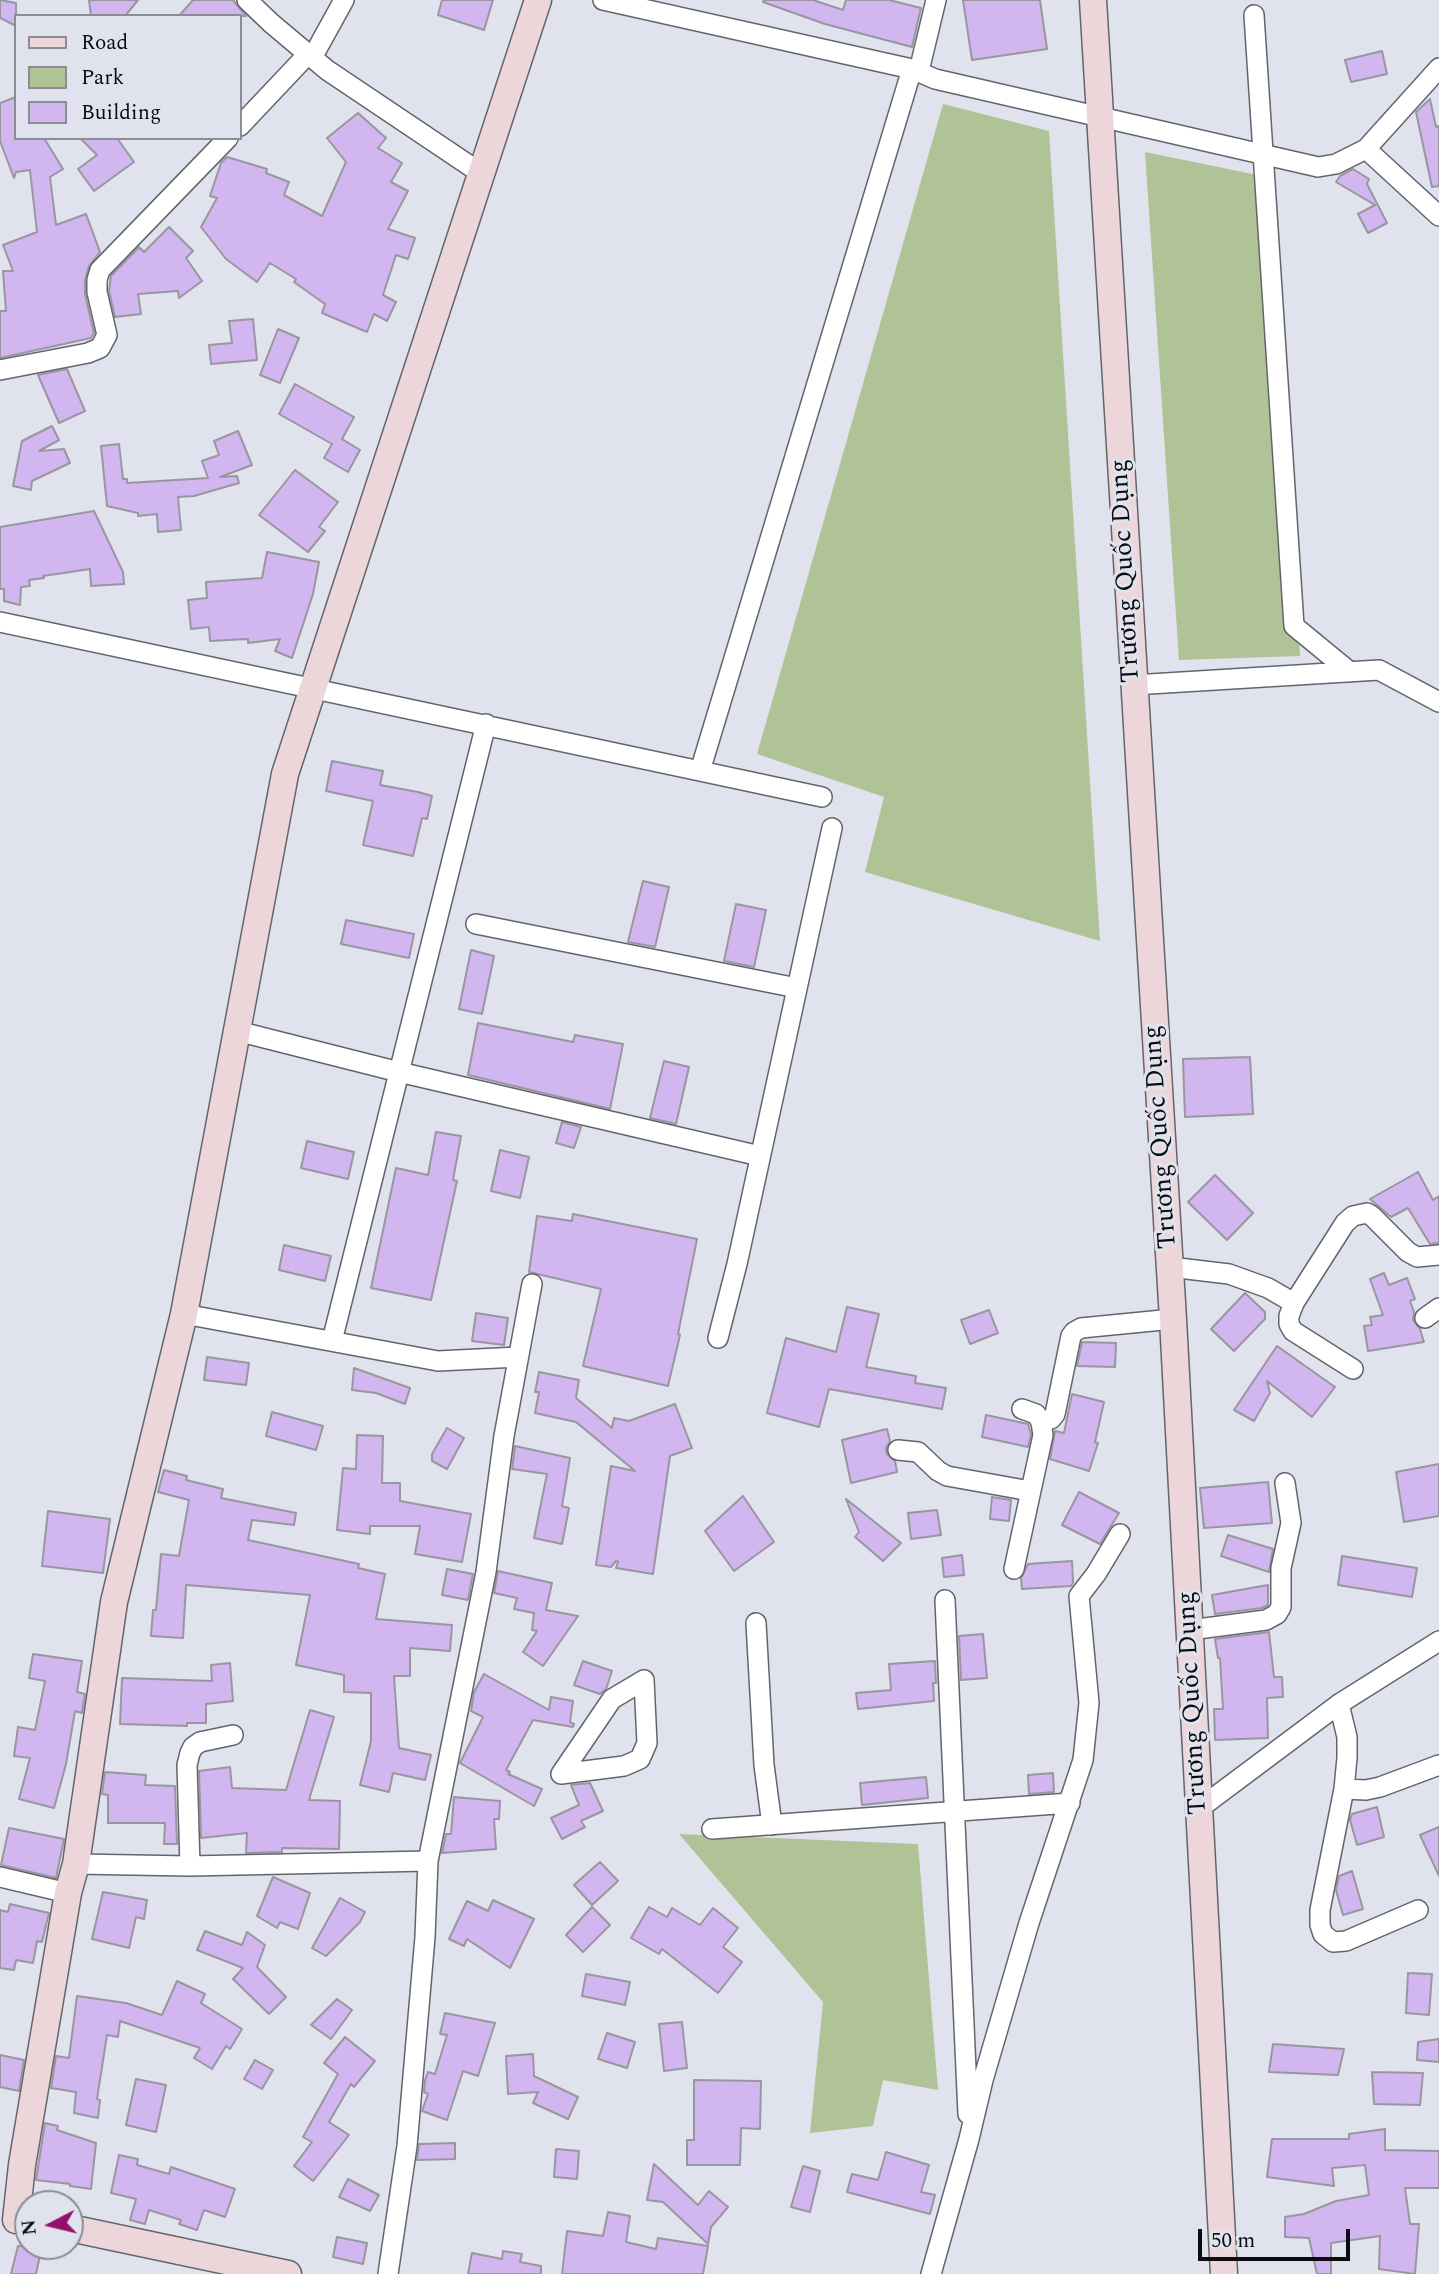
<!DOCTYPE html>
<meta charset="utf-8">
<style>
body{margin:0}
#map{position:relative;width:1439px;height:2274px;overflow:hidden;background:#e0e2ed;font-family:Spectral,serif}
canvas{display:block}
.legend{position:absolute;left:14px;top:14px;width:228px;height:126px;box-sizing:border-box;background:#e0e2ed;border:2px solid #8b8c94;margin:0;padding:9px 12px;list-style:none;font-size:21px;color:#0b0c0f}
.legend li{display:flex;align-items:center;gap:14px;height:35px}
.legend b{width:35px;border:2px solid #8b8c94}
.north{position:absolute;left:14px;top:2190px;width:70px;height:70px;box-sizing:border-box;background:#e0e2ed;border:2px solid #8b8c94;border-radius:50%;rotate:263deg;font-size:19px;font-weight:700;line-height:28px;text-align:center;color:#0b0c0f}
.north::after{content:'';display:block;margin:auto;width:24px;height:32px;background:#94116a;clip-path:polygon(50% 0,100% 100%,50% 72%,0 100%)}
.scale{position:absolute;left:1198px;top:2229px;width:152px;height:32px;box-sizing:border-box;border:4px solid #0b0c0f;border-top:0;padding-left:9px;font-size:21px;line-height:24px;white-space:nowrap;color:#0b0c0f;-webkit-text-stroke:5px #e0e2ed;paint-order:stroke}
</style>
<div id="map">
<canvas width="1439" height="2274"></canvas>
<ul class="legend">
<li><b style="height:9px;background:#edd6d9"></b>Road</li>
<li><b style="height:19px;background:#b0c397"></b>Park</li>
<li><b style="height:19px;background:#d1b6ef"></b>Building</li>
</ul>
<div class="north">N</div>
<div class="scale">50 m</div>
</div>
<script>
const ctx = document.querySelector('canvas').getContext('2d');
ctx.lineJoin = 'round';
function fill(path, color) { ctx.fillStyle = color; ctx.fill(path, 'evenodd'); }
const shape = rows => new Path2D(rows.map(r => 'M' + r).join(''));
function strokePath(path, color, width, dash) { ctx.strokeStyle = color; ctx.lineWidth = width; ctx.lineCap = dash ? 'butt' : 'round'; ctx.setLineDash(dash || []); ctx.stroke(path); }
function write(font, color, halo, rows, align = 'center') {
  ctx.font = font + ' Spectral,serif'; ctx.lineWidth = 6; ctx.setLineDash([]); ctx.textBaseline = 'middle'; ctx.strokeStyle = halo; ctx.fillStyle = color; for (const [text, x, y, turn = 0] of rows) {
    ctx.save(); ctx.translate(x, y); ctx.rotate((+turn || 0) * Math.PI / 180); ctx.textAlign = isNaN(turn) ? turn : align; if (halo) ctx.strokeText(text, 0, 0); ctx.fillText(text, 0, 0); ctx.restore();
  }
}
fill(shape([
 [943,104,1049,131,1100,941,865,872,884,797,757,754],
 [1145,152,1272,178,1300,656,1179,660],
 [679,1834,918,1844,938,2090,883,2080,873,2126,810,2133,823,2002]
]), '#b0c397');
const building = shape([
 [0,0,16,3,16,26,0,18,0,0],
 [89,0,138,0,125,16,91,16,89,0],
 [193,0,233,0,246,16,179,16,193,0],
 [442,0,493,0,484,30,438,15,442,0],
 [764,0,813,0,843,10,846,0,889,0,921,8,912,47,825,24,763,2,764,0],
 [963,0,1040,0,1047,49,972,60,963,0],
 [1382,51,1387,74,1351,82,1345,60,1382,51],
 [16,97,16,138,44,138,63,169,50,177,56,225,86,214,100,252,89,266,85,280,85,294,94,333,91,338,0,358,0,311,6,311,3,271,13,271,3,245,37,232,30,170,16,172,14,178,0,141,0,103,16,97],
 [1430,99,1436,127,1439,126,1439,186,1432,187,1416,112,1430,99],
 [358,113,386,138,378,148,402,163,391,182,408,191,388,229,415,238,408,259,396,255,383,295,396,302,387,321,374,314,367,332,322,313,325,304,294,282,296,279,270,263,257,282,226,259,201,227,217,198,210,196,221,163,227,157,267,169,266,173,289,182,284,195,322,216,346,162,327,138,358,113],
 [80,138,117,138,134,162,94,191,78,169,97,155,80,138],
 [1353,169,1369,179,1367,184,1387,223,1368,233,1358,214,1375,205,1336,182,1340,176,1353,169],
 [169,227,193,251,186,258,202,281,179,298,178,291,138,294,141,314,115,317,109,291,111,276,139,247,144,252,169,227],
 [253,319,257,360,211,364,209,345,232,343,229,321,253,319],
 [278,329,299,338,280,383,260,375,278,329],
 [67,369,85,411,59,423,38,375,67,369],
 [295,384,354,417,342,439,360,450,348,472,324,458,332,444,279,414,295,384],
 [52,426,59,440,39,451,64,449,70,463,32,481,31,490,13,486,22,441,52,426],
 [238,431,252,465,220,477,237,476,239,483,194,496,178,497,181,530,158,532,157,514,138,516,138,513,107,506,101,446,119,444,123,479,127,479,127,483,208,478,202,461,219,455,214,441,238,431],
 [295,470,338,502,319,527,325,531,308,552,259,515,295,470],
 [94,511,123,572,124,584,91,586,90,569,43,576,44,578,29,580,30,586,21,587,20,605,4,601,4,589,0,589,0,527,94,511],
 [267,552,319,562,313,594,292,658,275,651,280,639,248,643,248,639,210,641,209,627,191,629,188,600,207,598,206,582,262,578,267,552],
 [332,761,383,771,380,785,418,792,432,796,427,819,422,818,413,856,363,845,373,801,326,791,332,761],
 [643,881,669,887,655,947,628,942,643,881],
 [736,904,766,910,754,967,724,961,736,904],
 [346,920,414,934,409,958,341,944,346,920],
 [471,950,494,956,482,1014,459,1009,471,950],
 [478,1023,573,1042,575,1035,623,1044,610,1109,468,1075,478,1023],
 [1250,1057,1253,1114,1185,1117,1183,1059,1250,1057],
 [664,1061,689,1067,676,1124,650,1118,664,1061],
 [562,1122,581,1127,574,1148,556,1143,562,1122],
 [436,1132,461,1136,453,1180,457,1181,431,1300,371,1288,396,1168,428,1175,436,1132],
 [307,1141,354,1152,348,1179,301,1168,307,1141],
 [500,1150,529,1157,520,1198,491,1191,500,1150],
 [1418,1172,1433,1200,1439,1196,1439,1243,1430,1244,1408,1208,1391,1217,1370,1199,1418,1172],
 [1215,1175,1253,1213,1227,1240,1188,1202,1215,1175],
 [573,1214,697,1239,678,1334,680,1335,668,1386,583,1366,601,1289,529,1272,537,1216,572,1221,573,1214],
 [284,1245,331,1256,325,1281,279,1270,284,1245],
 [1384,1273,1389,1285,1407,1278,1415,1299,1410,1301,1414,1312,1413,1320,1420,1329,1424,1342,1368,1351,1364,1326,1372,1325,1370,1317,1383,1315,1370,1279,1384,1273],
 [1245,1293,1265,1312,1265,1319,1234,1351,1211,1329,1245,1293],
 [847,1307,879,1314,866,1367,916,1376,915,1383,946,1388,942,1409,829,1389,819,1427,767,1413,786,1338,836,1352,847,1307],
 [989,1310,998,1333,970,1344,961,1320,989,1310],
 [476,1313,508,1318,504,1345,472,1341,476,1313],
 [1082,1342,1116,1343,1115,1367,1077,1366,1082,1342],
 [1277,1346,1335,1387,1312,1417,1267,1381,1270,1393,1254,1421,1234,1410,1277,1346],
 [207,1357,249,1363,246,1385,204,1380,207,1357],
 [354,1368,410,1388,405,1404,376,1393,352,1390,354,1368],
 [539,1372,579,1380,576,1398,612,1428,614,1418,629,1421,675,1404,692,1448,670,1456,653,1574,616,1568,618,1562,616,1561,611,1567,596,1565,611,1466,635,1471,576,1422,535,1413,539,1392,535,1392,539,1372],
 [1072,1394,1104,1402,1095,1442,1098,1443,1089,1471,1050,1459,1055,1431,1064,1433,1072,1394],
 [272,1412,323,1426,316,1450,266,1436,272,1412],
 [986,1415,1028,1424,1031,1435,1028,1447,982,1437,986,1415],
 [447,1428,464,1438,447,1469,432,1461,432,1454,447,1428],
 [887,1429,890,1441,886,1448,887,1454,895,1461,897,1472,851,1483,842,1440,887,1429],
 [357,1435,383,1436,382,1483,400,1483,400,1501,471,1514,462,1562,415,1554,420,1526,370,1526,370,1534,337,1530,343,1468,356,1469,357,1435],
 [515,1446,570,1458,562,1506,569,1508,562,1544,534,1538,547,1474,512,1469,515,1446],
 [1439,1464,1439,1516,1404,1522,1396,1472,1439,1464],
 [164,1470,187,1476,186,1480,223,1489,221,1498,296,1513,294,1525,252,1520,248,1540,359,1564,358,1568,385,1574,376,1619,452,1625,450,1651,410,1648,410,1676,394,1676,399,1748,431,1755,425,1780,393,1773,389,1792,360,1785,371,1741,371,1693,344,1692,344,1675,296,1665,310,1595,186,1585,183,1638,151,1636,153,1610,156,1610,161,1554,179,1556,189,1500,158,1492,164,1470],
 [1268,1482,1272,1523,1204,1528,1200,1488,1268,1482],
 [1079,1492,1119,1513,1100,1544,1062,1525,1079,1492],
 [743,1496,774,1542,734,1571,705,1531,743,1496],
 [992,1497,1011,1500,1009,1521,990,1519,992,1497],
 [846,1499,901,1543,883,1561,855,1537,859,1532,846,1499],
 [937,1510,941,1535,911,1539,908,1513,937,1510],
 [48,1511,110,1519,103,1573,42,1566,48,1511],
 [1228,1535,1273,1549,1269,1572,1221,1556,1228,1535],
 [962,1555,964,1575,944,1577,942,1558,962,1555],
 [1342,1556,1417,1568,1412,1597,1338,1585,1342,1556],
 [1072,1561,1073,1583,1071,1586,1022,1589,1021,1578,1028,1564,1072,1561],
 [447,1569,473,1574,468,1600,442,1595,447,1569],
 [498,1571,552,1583,546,1610,578,1616,543,1666,523,1652,537,1631,532,1630,534,1613,514,1609,517,1598,494,1593,498,1571],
 [1268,1585,1268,1605,1262,1608,1215,1614,1212,1595,1268,1585],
 [1269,1632,1274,1677,1282,1677,1283,1697,1267,1698,1268,1738,1215,1740,1214,1709,1223,1709,1220,1658,1218,1658,1215,1639,1269,1632],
 [983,1634,987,1678,961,1680,959,1636,983,1634],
 [33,1654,82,1661,77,1692,85,1694,82,1713,75,1711,66,1764,54,1808,19,1799,30,1758,14,1756,18,1727,35,1730,45,1681,29,1678,33,1654],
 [583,1661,612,1671,606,1689,600,1694,574,1685,583,1661],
 [935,1661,936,1683,933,1683,934,1701,858,1709,856,1693,891,1690,889,1664,935,1661],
 [230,1663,233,1701,206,1704,206,1723,187,1723,187,1726,120,1724,122,1678,212,1681,211,1665,230,1663],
 [484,1674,549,1710,551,1697,573,1701,570,1722,574,1724,573,1727,533,1720,506,1770,510,1772,508,1774,542,1789,534,1806,460,1763,483,1717,471,1711,474,1692,484,1674],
 [310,1710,334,1717,309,1800,340,1801,339,1849,282,1848,282,1852,246,1853,247,1833,201,1838,199,1771,230,1767,232,1788,286,1790,310,1710],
 [105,1772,146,1775,145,1785,175,1786,177,1844,164,1844,165,1823,108,1823,108,1795,102,1794,105,1772],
 [1053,1773,1054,1792,1029,1794,1028,1775,1053,1773],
 [926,1777,928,1798,862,1805,860,1783,926,1777],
 [590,1783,603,1811,581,1821,585,1827,562,1839,551,1818,579,1805,571,1785,590,1783],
 [454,1797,500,1801,499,1819,494,1819,496,1849,442,1853,446,1834,451,1834,454,1797],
 [1377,1807,1384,1837,1357,1845,1350,1820,1352,1814,1377,1807],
 [1439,1827,1439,1876,1420,1835,1439,1827],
 [9,1828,64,1839,56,1878,1,1865,9,1828],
 [600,1862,618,1881,592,1905,574,1885,600,1862],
 [1352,1871,1363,1909,1343,1915,1336,1890,1339,1876,1352,1871],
 [273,1877,310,1893,298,1929,280,1922,277,1928,257,1916,273,1877],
 [103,1892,147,1900,144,1919,136,1917,129,1948,92,1939,103,1892],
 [340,1898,365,1912,360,1922,326,1956,312,1948,340,1898],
 [493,1900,534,1919,510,1968,467,1939,464,1946,449,1939,467,1901,488,1911,493,1900],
 [10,1904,49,1913,42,1942,37,1941,33,1963,16,1960,14,1970,0,1968,0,1910,8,1912,10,1904],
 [592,1907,610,1925,583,1952,566,1935,592,1907],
 [649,1907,667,1917,672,1908,700,1925,713,1908,738,1928,723,1947,742,1962,718,1993,662,1949,659,1954,631,1938,649,1907],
 [205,1931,242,1945,247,1932,265,1945,257,1967,286,1997,269,2014,233,1979,243,1968,197,1950,205,1931],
 [1408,1973,1432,1974,1429,2015,1406,2013,1408,1973],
 [586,1974,630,1982,625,2005,582,1996,586,1974],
 [177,1981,205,1994,201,2003,242,2029,230,2049,226,2046,212,2069,194,2058,200,2048,120,2021,118,2037,107,2035,97,2099,100,2100,98,2118,74,2113,76,2092,51,2088,56,2056,69,2058,77,1996,126,2003,162,2015,177,1981],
 [337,1999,352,2010,331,2039,311,2025,337,1999],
 [445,2013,495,2023,478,2076,463,2071,447,2120,422,2111,428,2094,424,2092,425,2080,428,2072,435,2074,447,2035,440,2034,445,2013],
 [682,2022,687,2068,664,2071,659,2024,682,2022],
 [607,2033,635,2042,627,2068,598,2059,607,2033],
 [345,2037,375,2061,354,2087,351,2084,329,2122,349,2135,313,2181,294,2166,312,2142,303,2137,338,2074,324,2063,345,2037],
 [1439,2039,1439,2062,1417,2060,1418,2042,1439,2039],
 [1273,2044,1344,2049,1338,2075,1269,2072,1273,2044],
 [533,2054,534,2076,578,2097,568,2119,533,2103,538,2092,508,2094,506,2056,533,2054],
 [0,2055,24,2060,19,2091,0,2087,0,2055],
 [255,2060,273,2070,262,2089,244,2079,255,2060],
 [1372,2072,1423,2073,1420,2105,1374,2104,1372,2072],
 [136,2079,166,2085,156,2132,126,2125,136,2079],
 [694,2080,761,2081,760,2129,741,2128,740,2165,687,2165,687,2140,694,2140,694,2080],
 [45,2123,58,2126,57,2130,96,2143,91,2189,70,2186,70,2184,36,2180,45,2123],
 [1385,2129,1385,2150,1439,2151,1439,2188,1405,2188,1410,2224,1419,2224,1415,2274,1379,2269,1380,2236,1331,2243,1331,2274,1317,2274,1309,2238,1285,2237,1285,2217,1304,2214,1336,2201,1369,2195,1365,2165,1332,2168,1334,2186,1267,2177,1272,2139,1349,2139,1349,2134,1385,2129],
 [455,2143,455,2159,417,2160,419,2144,455,2143],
 [556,2149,579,2151,577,2179,554,2177,556,2149],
 [886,2152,929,2165,921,2192,935,2195,930,2214,847,2192,852,2174,878,2180,886,2152],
 [119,2155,138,2159,137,2165,169,2174,171,2167,235,2189,225,2217,204,2210,197,2230,179,2224,181,2220,149,2210,145,2224,130,2220,136,2199,111,2193,119,2155],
 [654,2164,698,2205,709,2191,728,2207,711,2227,708,2244,663,2202,647,2200,654,2164],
 [803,2166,820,2171,810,2212,791,2207,803,2166],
 [348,2179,379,2195,370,2211,339,2197,348,2179],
 [608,2212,630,2216,626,2242,656,2249,658,2238,708,2246,703,2274,562,2274,567,2231,603,2236,608,2212],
 [337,2237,367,2243,363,2264,333,2257,337,2237],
 [18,2246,42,2246,36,2274,11,2274,18,2246],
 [503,2251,522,2254,520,2262,541,2266,541,2274,468,2274,472,2253,502,2259,503,2251]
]);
fill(building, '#d1b6ef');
strokePath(building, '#9a96a0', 2);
const street = shape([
 [247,0,271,23,327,70,482,174],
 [603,0,912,69,935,79,1318,167,1336,164,1366,149,1439,68],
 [1254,15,1294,626,1350,672],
 [312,58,344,0],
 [919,71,936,0],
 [240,126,308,54],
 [1366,149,1439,216],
 [0,370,88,353,100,348,107,335,97,292,97,280,100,270,228,138],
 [0,622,822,797],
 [1133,685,1379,670,1439,702],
 [700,771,912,69],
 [476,924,797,988],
 [237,1031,399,1072,760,1156],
 [1170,1267,1229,1274,1268,1288,1294,1303],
 [184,1314,438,1361,518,1357],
 [1425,1318,1439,1308],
 [718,1338,737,1264,832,828],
 [332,1341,486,724],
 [1353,1369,1293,1331,1289,1324,1289,1316,1294,1303,1345,1223,1353,1216,1367,1213,1372,1216,1408,1252,1417,1257,1439,1255],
 [1041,1422,1051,1419,1055,1414,1071,1336,1074,1332,1081,1328,1173,1319],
 [898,1450,918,1452,938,1471,947,1476,1030,1491],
 [1014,1569,1043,1435,1041,1422,1036,1414,1022,1409],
 [945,1600,968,2114],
 [756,1623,764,1765,772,1825],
 [1190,1630,1266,1620,1277,1614,1281,1607,1281,1568,1291,1523,1285,1483],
 [644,1680,647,1743,640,1759,624,1766,561,1774,612,1699,644,1680],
 [1339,1704,1347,1737,1347,1758,1344,1789,1320,1910,1320,1925,1323,1934,1333,1942,1346,1941,1418,1910],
 [1344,1789,1366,1790,1380,1787,1439,1765],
 [1200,1808,1339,1704,1439,1641],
 [712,1829,1070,1803],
 [76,1864,190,1866,428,1861],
 [190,1866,187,1765,190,1753,193,1747,200,1742,233,1735],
 [0,1877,68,1893],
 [388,2274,407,2146,425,1937,428,1861,486,1572,504,1436,532,1284],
 [931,2274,969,2139,983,2080,1029,1923,1083,1760,1089,1703,1079,1596,1096,1574,1120,1534]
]);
const secondary = shape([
 [1093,0,1173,1319,1224,2274],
 [16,2220,22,2165,68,1893,76,1864,114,1602,184,1314,285,774,538,0],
 [70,2228,288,2274]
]);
strokePath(street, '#63656e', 22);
strokePath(secondary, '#63656e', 29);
strokePath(street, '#fff', 19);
strokePath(secondary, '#edd6d9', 26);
write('26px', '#0b0c0f', '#e0e2ed', [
 ["Trương Quốc Dụng",1127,571,-93],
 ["Trương Quốc Dụng",1162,1137,-94],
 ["Trương Quốc Dụng",1194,1703,-93]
]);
</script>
